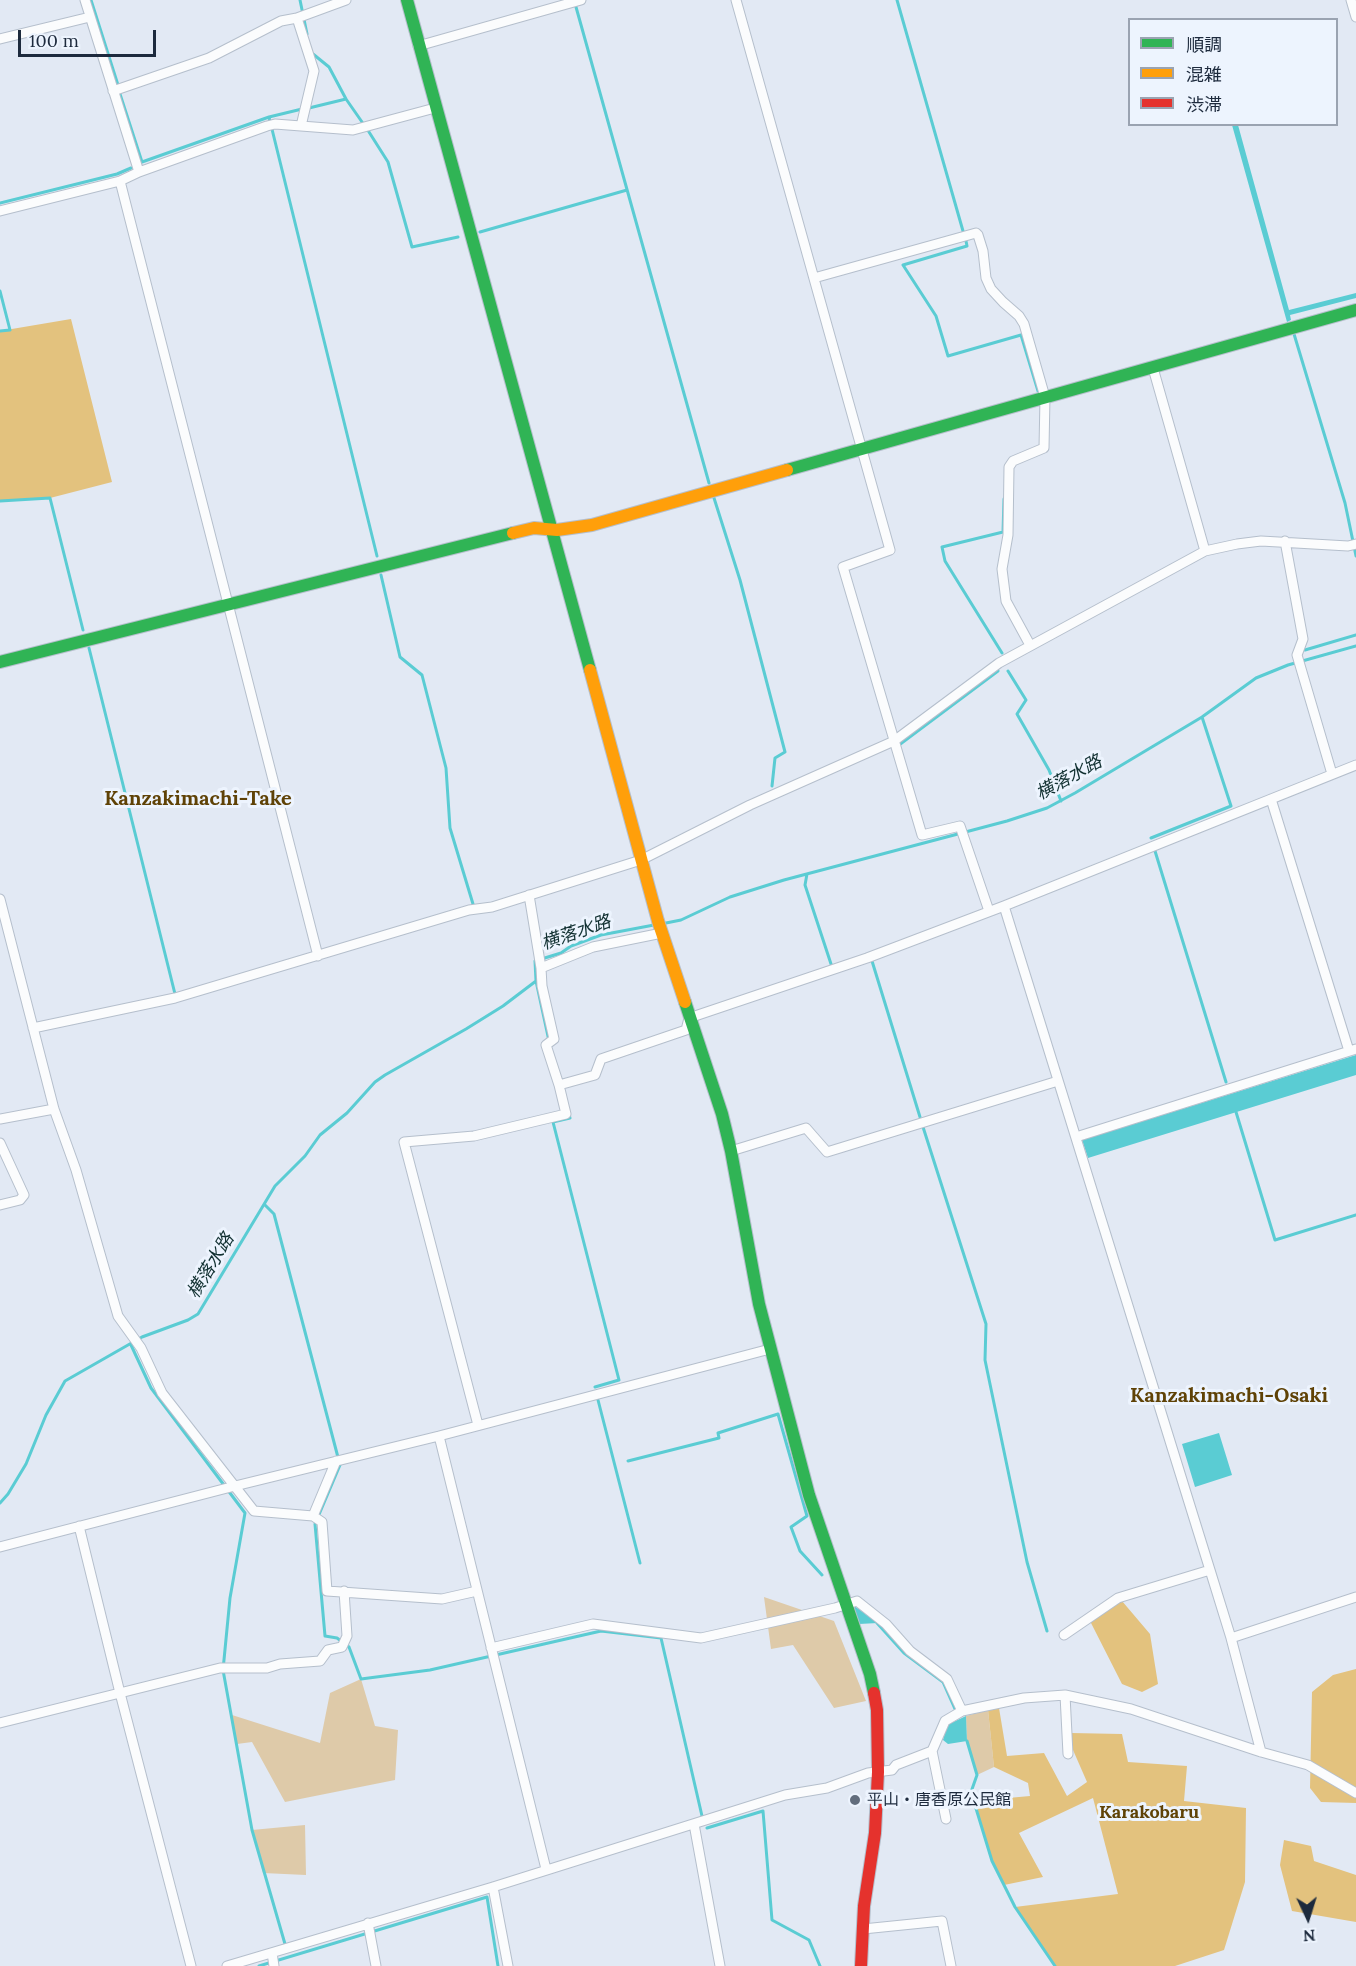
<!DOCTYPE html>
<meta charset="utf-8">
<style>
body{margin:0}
#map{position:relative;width:1356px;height:1966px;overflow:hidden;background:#e2e9f4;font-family:Lora,"Noto Sans JP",serif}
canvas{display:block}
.legend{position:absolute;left:1128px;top:18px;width:210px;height:108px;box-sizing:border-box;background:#edf4fe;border:2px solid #9aa3b1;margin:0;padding:8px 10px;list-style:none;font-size:18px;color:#1d2a3d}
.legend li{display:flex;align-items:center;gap:12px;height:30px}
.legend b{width:30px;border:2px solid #9aa3b1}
.north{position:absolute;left:1278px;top:1888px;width:60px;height:60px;-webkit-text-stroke:4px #edf4fe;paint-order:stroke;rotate:176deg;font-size:16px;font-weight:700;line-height:24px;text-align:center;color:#1d2a3d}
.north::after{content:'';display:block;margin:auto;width:21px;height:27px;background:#1d2a3d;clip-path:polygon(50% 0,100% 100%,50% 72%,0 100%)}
.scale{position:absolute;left:18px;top:30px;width:138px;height:27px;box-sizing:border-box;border:3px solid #1d2a3d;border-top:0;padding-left:8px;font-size:18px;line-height:21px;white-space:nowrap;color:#1d2a3d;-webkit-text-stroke:4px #edf4fe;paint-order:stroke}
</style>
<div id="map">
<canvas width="1356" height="1966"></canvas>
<ul class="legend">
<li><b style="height:8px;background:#30b455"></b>順調</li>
<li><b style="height:8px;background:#ff9f0a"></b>混雑</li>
<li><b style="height:8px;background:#e5322d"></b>渋滞</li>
</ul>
<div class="north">N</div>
<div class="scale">100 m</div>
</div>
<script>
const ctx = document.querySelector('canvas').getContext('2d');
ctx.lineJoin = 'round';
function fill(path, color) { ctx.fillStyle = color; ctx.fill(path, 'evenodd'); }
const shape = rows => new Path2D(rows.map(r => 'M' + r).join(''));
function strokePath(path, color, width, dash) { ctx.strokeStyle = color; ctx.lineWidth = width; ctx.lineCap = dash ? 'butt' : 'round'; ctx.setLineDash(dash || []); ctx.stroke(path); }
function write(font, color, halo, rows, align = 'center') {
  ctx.font = font + ' Lora,"Noto Sans JP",serif'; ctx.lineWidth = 6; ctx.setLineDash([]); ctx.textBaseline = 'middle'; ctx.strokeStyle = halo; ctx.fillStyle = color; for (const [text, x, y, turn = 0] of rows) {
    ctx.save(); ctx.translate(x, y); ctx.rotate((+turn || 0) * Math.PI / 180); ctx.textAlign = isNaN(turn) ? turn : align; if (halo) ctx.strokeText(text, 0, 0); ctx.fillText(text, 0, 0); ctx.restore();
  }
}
fill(shape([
 [764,1597,834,1621,866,1701,834,1708,793,1645,771,1649],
 [361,1679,375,1726,398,1730,395,1780,285,1802,252,1742,237,1744,232,1715,320,1743,330,1693],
 [988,1710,994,1767,977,1775,967,1741,966,1716],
 [305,1825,306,1875,263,1873,252,1830]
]), '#decaa9');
fill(shape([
 [71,319,112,482,50,498,0,501,0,331],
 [1122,1601,1150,1634,1158,1684,1142,1692,1122,1684,1090,1621],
 [1356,1669,1356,1803,1321,1802,1310,1788,1312,1692,1333,1675],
 [999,1708,1007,1756,1044,1753,1067,1796,1087,1782,1073,1750,1071,1733,1122,1734,1128,1762,1187,1766,1184,1801,1246,1808,1245,1882,1224,1950,1175,1966,1055,1966,1015,1907,1118,1894,1093,1798,1019,1833,1043,1877,1004,1885,992,1861,975,1801,1030,1796,1028,1783,994,1767,988,1710],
 [1284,1840,1311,1846,1314,1861,1356,1875,1356,1922,1292,1911,1280,1865]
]), '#e3c27e');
fill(shape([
 [1232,125,1238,125,1289,310,1356,293,1356,298,1290,315,1291,320,1287,322],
 [1356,1055,1356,1075,1088,1158,1082,1140],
 [1219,1433,1232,1475,1195,1487,1182,1444],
 [853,1605,878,1623,859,1624],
 [966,1716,967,1741,948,1744,943,1740,947,1725]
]), '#5accd3');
strokePath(shape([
 [91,0,118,85],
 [300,0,307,34],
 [897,0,963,231],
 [576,7,709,483],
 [120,94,142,162,269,117,302,109],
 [346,99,369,132,388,162,412,247,458,237],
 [309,108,346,99,329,67,313,54],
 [269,117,377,556],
 [0,203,117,174,131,168],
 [480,232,627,190],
 [966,241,967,246,903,265,936,316,948,356,1021,335,1038,391],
 [0,291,10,330,0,331],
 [1294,334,1345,503,1356,556],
 [714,498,740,580,785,752,775,758,772,786],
 [0,501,50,498,83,630],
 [381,575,400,657,422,675,446,768,450,828,473,904],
 [89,648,175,994],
 [1305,650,1356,635],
 [1002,653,945,561,942,547,1003,532,1004,499],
 [1008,671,1026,700,1017,714,1049,770,1061,801],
 [899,745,998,671],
 [1151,838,1231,806,1202,717],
 [1155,851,1226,1082],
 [807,874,805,885,832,967],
 [661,924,681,920,730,897,784,880,1007,821,1047,808,1075,793,1202,717,1256,678,1288,665,1356,646],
 [872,961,920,1117],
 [536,981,549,1041],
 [1236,1112,1275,1240,1356,1215],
 [569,1114,570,1118,553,1122,619,1380,595,1387],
 [923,1127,986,1324,985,1360,1027,1562,1047,1631],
 [265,1205,274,1214,340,1465,315,1524,325,1636,337,1638,349,1647,361,1679,430,1670,601,1631,661,1638,702,1816],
 [131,1345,151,1388,245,1513,230,1598,223,1670,252,1830,285,1944],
 [598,1400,640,1563],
 [628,1461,719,1438,718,1433,778,1414,807,1516,791,1527,800,1551,822,1575],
 [0,1503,8,1494,26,1464,46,1415,65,1381,142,1337,188,1320,198,1314,275,1186,305,1156,320,1135,347,1113,375,1082,385,1075,466,1029,503,1006,536,981,535,961,561,953,571,946,601,935,654,925],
 [877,1623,904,1653,943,1682,955,1709],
 [967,1741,977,1775,971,1792,992,1861,1015,1907,1055,1966],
 [707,1828,763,1811,772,1920,809,1940,820,1966],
 [259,1966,487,1897,498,1966]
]), '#5accd3', 3);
const street = shape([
 [85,0,139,172],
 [736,0,890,550,843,567,922,835,960,826,989,911],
 [1351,0,1356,17],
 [297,18,314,71,301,126],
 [0,39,90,17],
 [418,46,581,0],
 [113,91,209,58,281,21,297,18,346,0],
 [120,181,318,956],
 [0,211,120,181,139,172,267,126,275,124,353,130,435,108],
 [814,278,976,233,978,235,983,251,986,278,991,289,1003,302,1019,316,1024,324,1045,397,1044,448,1013,461,1009,467,1008,535,1002,569,1006,601,1030,645],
 [1153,368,1205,551],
 [1285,541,1303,639,1297,655,1332,774],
 [1271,799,1349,1051],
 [529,895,541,968,542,986,554,1039,546,1045,559,1085],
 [0,899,54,1109,76,1170,118,1316,141,1348,162,1393,254,1511,313,1516,322,1522,327,1591,442,1599,477,1591],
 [1004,906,1210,1570,1231,1638,1261,1752],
 [541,968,593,947,662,933],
 [33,1028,175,998,469,910,492,907,641,860,750,805,894,741,999,663,1205,551,1237,544,1261,541,1348,546,1356,544],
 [0,1119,54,1109],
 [1076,1137,1356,1049],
 [0,1143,24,1195,20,1200,0,1205],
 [731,1151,806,1128,827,1152,1058,1081],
 [478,1425,404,1142,474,1136,566,1114,559,1085,595,1075,601,1059,686,1030,689,1018,867,958,1004,906,1356,765],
 [439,1436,546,1869],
 [313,1516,336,1461],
 [79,1526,120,1693,191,1966],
 [0,1547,235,1486,439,1436,770,1349],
 [1064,1635,1118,1598,1210,1570],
 [1231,1638,1356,1597],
 [491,1648,593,1624,701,1638,835,1608,857,1601,886,1624,910,1651,947,1679,962,1711],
 [1065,1695,1068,1754],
 [0,1723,220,1668,267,1668,280,1664,320,1661,328,1650,342,1647,347,1636,344,1591],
 [932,1751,946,1819],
 [694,1824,720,1966],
 [493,1887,508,1966],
 [368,1923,376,1966],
 [863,1929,942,1921,951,1966],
 [272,1953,274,1966],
 [227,1966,493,1887,785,1795,827,1788,868,1773,892,1770,896,1765,932,1751,945,1721,962,1711,1024,1698,1065,1695,1131,1709,1261,1752,1308,1765,1356,1793]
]);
const fast = shape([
 [407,0,590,670],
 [787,470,1356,310],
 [0,662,513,533],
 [685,1002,722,1114,731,1151,759,1304,809,1495,870,1674,874,1693]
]);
const slow = shape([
 [513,533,534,528,557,530,592,525,787,470],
 [590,670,658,921,685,1002]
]);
const jam = shape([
 [861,1966,864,1906,875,1833,878,1772,877,1710,874,1693]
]);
strokePath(street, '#b5bfcc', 11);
strokePath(fast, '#b5bfcc', 14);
strokePath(slow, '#b5bfcc', 14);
strokePath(jam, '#b5bfcc', 14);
strokePath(street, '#fbfcfd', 9);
strokePath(fast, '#30b455', 12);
strokePath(slow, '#ff9f0a', 12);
strokePath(jam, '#e5322d', 12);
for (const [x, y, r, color] of [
 [855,1800,6,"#626d7d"]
]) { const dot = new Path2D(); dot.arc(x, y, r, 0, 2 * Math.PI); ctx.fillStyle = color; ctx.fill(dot); strokePath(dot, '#edf4fe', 2); }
write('16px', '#1d2a3d', '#edf4fe', [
 ["平山・唐香原公民館",867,1800]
], 'left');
write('italic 18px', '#113031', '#edf4fe', [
 ["横落水路",1069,778,-29],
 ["横落水路",576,933,-19],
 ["横落水路",211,1266,-59]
]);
write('bold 18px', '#5f4206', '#edf4fe', [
 ["Karakobaru",1149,1813]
]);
write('bold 20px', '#5f4206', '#edf4fe', [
 ["Kanzakimachi-Take",198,799],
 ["Kanzakimachi-Osaki",1229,1396]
]);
</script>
